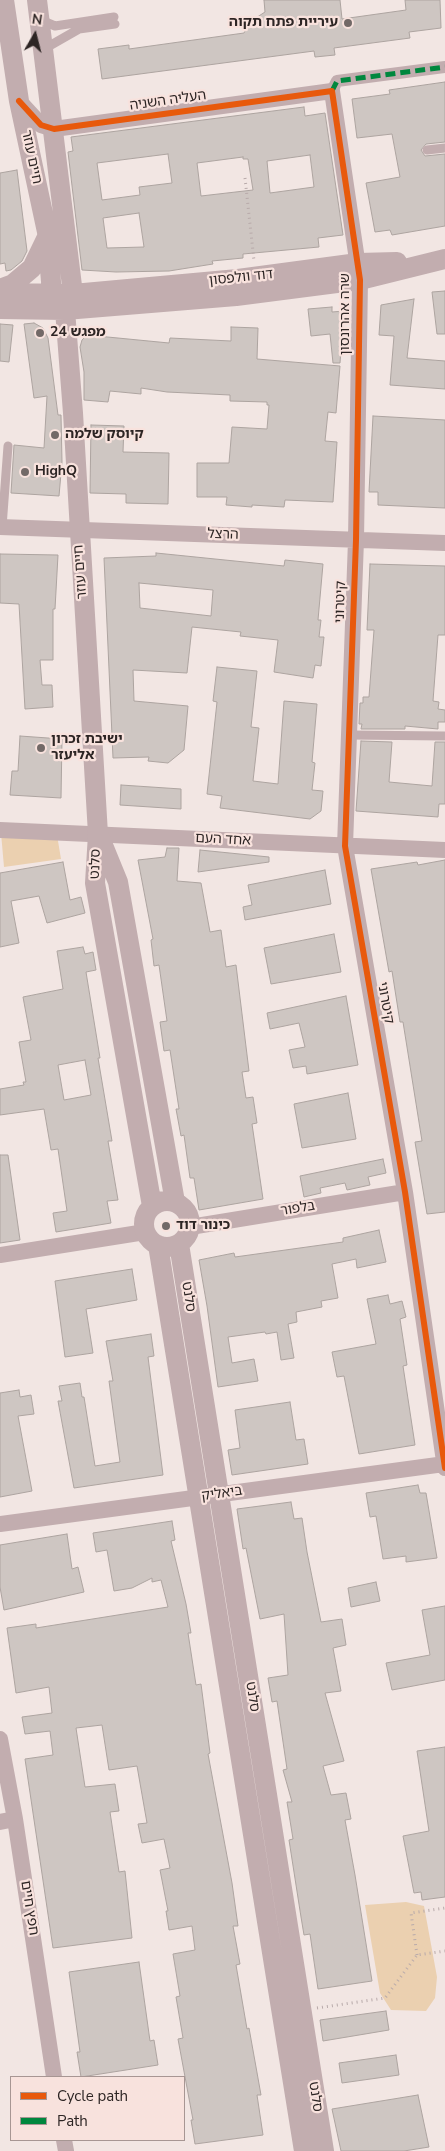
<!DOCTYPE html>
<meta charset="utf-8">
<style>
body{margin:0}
#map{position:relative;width:445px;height:2151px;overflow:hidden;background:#f2e6e3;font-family:"Nunito Sans",sans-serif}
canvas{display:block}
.legend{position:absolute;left:10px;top:2076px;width:175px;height:65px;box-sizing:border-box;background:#f8e2dd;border:1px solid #a79693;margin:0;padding:6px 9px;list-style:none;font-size:15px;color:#2d2524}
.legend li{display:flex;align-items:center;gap:10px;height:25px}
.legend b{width:25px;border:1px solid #a79693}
.north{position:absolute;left:10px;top:10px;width:50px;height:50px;-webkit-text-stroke:4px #f8e2dd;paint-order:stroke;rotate:8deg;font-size:14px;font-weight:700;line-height:20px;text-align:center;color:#2d2524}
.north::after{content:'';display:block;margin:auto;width:18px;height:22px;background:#2d2524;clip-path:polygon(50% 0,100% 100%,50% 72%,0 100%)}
</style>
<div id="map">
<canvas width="445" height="2151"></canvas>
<ul class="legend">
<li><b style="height:6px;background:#e8590c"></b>Cycle path</li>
<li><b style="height:6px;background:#00873e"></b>Path</li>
</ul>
<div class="north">N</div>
</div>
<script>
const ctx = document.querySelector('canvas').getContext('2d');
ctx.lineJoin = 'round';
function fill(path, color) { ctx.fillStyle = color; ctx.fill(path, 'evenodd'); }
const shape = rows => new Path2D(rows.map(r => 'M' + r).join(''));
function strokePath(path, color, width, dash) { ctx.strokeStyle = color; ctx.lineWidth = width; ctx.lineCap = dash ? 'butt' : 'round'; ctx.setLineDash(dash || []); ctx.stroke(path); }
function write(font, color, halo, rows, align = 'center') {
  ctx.font = font + ' "Nunito Sans","Noto Sans Hebrew",sans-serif'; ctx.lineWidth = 4.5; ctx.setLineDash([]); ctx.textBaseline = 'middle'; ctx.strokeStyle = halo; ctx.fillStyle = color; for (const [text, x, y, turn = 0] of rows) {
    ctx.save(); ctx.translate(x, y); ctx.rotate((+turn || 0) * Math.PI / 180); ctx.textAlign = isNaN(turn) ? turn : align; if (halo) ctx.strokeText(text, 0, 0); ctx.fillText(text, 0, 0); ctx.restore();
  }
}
fill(shape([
 [1,833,57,835,61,859,4,867],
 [406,1902,424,1906,437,1977,435,1998,426,2011,391,2010,380,1993,365,1905]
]), '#ebd0b0');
const building = shape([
 [264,0,340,0,342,19,406,10,405,0,440,0,441,28,409,32,410,38,334,48,335,55,315,57,314,51,102,79,98,49,129,45,129,49,244,33,251,21,265,12,264,0],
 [445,82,445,142,426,144,421,150,425,156,445,154,445,226,392,235,390,230,375,232,366,183,400,177,392,134,357,138,352,99,390,94,389,90,445,82],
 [304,107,305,116,325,113,343,235,318,238,319,247,243,254,243,258,212,261,213,264,169,271,116,272,82,270,68,152,73,151,71,137,304,107],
 [168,154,172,183,139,187,140,195,102,200,97,163,168,154],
 [310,155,314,187,270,193,267,161,310,155],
 [243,157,243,159,248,159,253,190,201,196,197,163,243,157],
 [139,213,144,247,107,248,103,218,139,213],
 [17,170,27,251,22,261,11,270,6,271,5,263,0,264,0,173,17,170],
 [445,291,445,334,437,334,432,292,445,291],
 [414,299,407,358,445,361,445,389,390,385,394,336,379,335,381,305,414,299],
 [332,307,332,312,344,311,340,363,333,363,330,334,311,336,308,309,332,307],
 [34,323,43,328,48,338,58,415,61,415,62,462,59,496,11,493,14,445,44,448,47,396,34,398,24,324,34,323],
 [0,324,13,325,9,362,0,361,0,324],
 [231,327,258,328,257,359,340,366,336,413,328,412,325,441,337,442,333,502,285,500,284,507,252,505,252,507,226,505,227,497,197,497,197,463,229,463,232,427,267,429,269,405,267,405,267,402,230,401,230,395,167,392,141,388,141,394,110,391,108,402,84,400,84,372,80,347,82,340,87,335,169,343,170,338,231,341,231,327],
 [373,416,445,420,445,508,378,505,378,492,369,492,373,416],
 [91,425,124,426,123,452,169,453,168,504,126,503,126,494,90,493,91,425],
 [156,553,284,566,285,560,323,564,318,620,321,620,319,637,324,637,321,666,315,665,313,678,274,672,278,640,240,636,241,632,192,627,187,673,133,670,134,701,188,706,184,750,168,763,148,761,149,757,113,758,104,558,156,556,156,553],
 [139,583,213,590,211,616,140,608,139,583],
 [0,554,58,555,55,609,53,609,53,660,40,660,42,685,52,685,53,707,25,709,19,604,0,603,0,554],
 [370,564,445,566,445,635,438,635,433,701,439,702,438,709,445,710,445,722,438,722,438,729,405,726,405,729,361,729,362,724,359,724,360,703,363,703,363,697,369,697,374,630,367,630,370,564],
 [217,667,257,671,251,727,259,728,253,781,278,784,284,701,317,704,312,762,315,763,312,790,323,791,321,811,310,819,220,808,222,796,207,794,217,702,213,701,217,667],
 [20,736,62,739,61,798,10,795,12,771,18,771,20,736],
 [361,741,392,742,389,782,432,786,435,742,445,742,445,804,439,804,438,817,356,811,361,741],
 [121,785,181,789,181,809,120,805,121,785],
 [167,848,179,848,177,881,201,883,210,932,221,930,226,967,236,965,249,1071,242,1072,246,1098,253,1097,257,1123,252,1124,263,1199,199,1210,194,1178,190,1178,184,1135,181,1136,176,1109,179,1109,170,1050,164,1051,160,1022,167,1021,159,965,154,966,151,940,153,939,138,860,165,857,167,848],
 [200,850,269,857,269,862,198,872,200,850],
 [445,860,445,1212,427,1214,415,1142,422,1141,403,1022,400,1022,392,971,389,972,371,869,417,862,418,865,445,860],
 [63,862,70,900,81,897,85,913,47,923,39,896,11,901,19,943,0,947,0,873,63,862],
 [325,870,331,904,245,920,243,907,252,905,248,885,325,870],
 [334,934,341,972,271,984,264,948,334,934],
 [83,947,85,954,93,952,96,970,86,972,100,1058,98,1058,112,1141,108,1141,118,1200,107,1201,111,1223,56,1232,53,1213,67,1211,58,1149,51,1150,44,1109,0,1115,0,1089,24,1085,23,1082,26,1082,19,1042,31,1040,23,997,63,989,57,951,83,947],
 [85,1060,91,1095,64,1100,58,1065,85,1060],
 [346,996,358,1065,307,1074,306,1066,293,1068,289,1050,305,1047,299,1023,270,1029,267,1013,346,996],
 [348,1093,356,1139,302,1148,294,1104,348,1093],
 [0,1155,8,1155,20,1240,0,1243,0,1155],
 [383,1159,386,1173,368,1177,370,1185,347,1190,345,1183,320,1188,321,1193,304,1197,300,1176,383,1159],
 [379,1230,386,1262,357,1268,356,1259,332,1264,338,1298,321,1301,322,1307,296,1312,297,1322,288,1324,294,1358,281,1360,277,1332,266,1334,265,1332,228,1337,232,1363,254,1359,258,1381,218,1387,207,1306,199,1260,234,1253,235,1257,343,1242,343,1238,379,1230],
 [132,1269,137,1300,86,1309,93,1353,65,1357,55,1281,132,1269],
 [388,1295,390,1304,402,1301,406,1317,400,1319,407,1365,403,1366,415,1445,359,1454,344,1376,337,1377,332,1352,376,1344,367,1299,388,1295],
 [151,1334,154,1356,148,1357,163,1475,74,1488,58,1401,62,1401,59,1386,80,1383,82,1397,84,1397,95,1466,120,1462,109,1381,113,1381,106,1341,151,1334],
 [19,1390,20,1397,31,1395,34,1414,18,1416,32,1491,0,1497,0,1393,19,1390],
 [290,1402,296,1440,304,1439,308,1464,232,1475,228,1450,240,1448,235,1410,290,1402],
 [418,1485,420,1493,426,1493,437,1558,406,1562,406,1556,383,1559,376,1516,370,1517,366,1493,418,1485],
 [291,1502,294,1519,302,1518,307,1552,321,1622,342,1619,346,1645,333,1648,341,1691,325,1693,344,1761,323,1766,331,1795,346,1793,351,1819,345,1820,355,1875,372,1981,318,1989,310,1934,304,1935,301,1917,289,1840,293,1839,287,1802,292,1802,283,1770,287,1769,277,1701,272,1702,268,1678,288,1675,284,1614,260,1619,246,1548,243,1549,237,1509,291,1502],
 [172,1521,175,1540,171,1541,186,1604,191,1633,188,1633,196,1685,201,1684,210,1753,208,1754,232,1883,238,1926,233,1926,240,1964,236,1965,247,2029,249,2028,256,2067,261,2095,257,2095,263,2135,195,2144,191,2120,193,2120,178,2039,183,2038,176,1997,180,1996,173,1954,195,1950,192,1926,169,1930,166,1911,168,1911,160,1870,170,1868,164,1839,142,1843,138,1824,147,1823,137,1766,109,1770,102,1725,76,1728,85,1787,115,1784,119,1811,110,1812,119,1872,125,1871,132,1938,53,1948,25,1759,53,1755,50,1731,25,1734,22,1717,52,1713,49,1687,16,1693,7,1628,36,1624,36,1628,168,1607,161,1580,152,1582,152,1578,132,1588,114,1591,107,1550,96,1552,93,1533,172,1521],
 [67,1534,72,1569,78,1567,84,1592,4,1610,0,1587,0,1545,67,1534],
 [376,1582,380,1601,351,1607,348,1588,376,1582],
 [445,1606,445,1680,392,1690,386,1663,430,1655,422,1610,445,1606],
 [445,1747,445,1897,422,1900,421,1892,414,1893,403,1836,429,1831,417,1751,445,1747],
 [139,1962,150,2041,154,2040,158,2065,81,2077,77,2052,80,2052,69,1972,139,1962],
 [386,2011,389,2030,323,2041,320,2020,386,2011],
 [396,2055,399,2075,342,2083,339,2063,396,2055],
 [418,2095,429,2147,404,2151,341,2151,332,2109,418,2095]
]);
fill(building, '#cec6c2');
strokePath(building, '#ada4a0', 1);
strokePath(shape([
 [245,178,254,261],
 [417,1955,411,1913,445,1908],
 [317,2008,385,1998,417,1955,445,1951]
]), '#b8aaaa', 3, [1, 4]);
strokePath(shape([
 [41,20,55,26,114,17],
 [44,49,79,29,115,24],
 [427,150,445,148],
 [2,527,8,446],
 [349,735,445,736]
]), '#c2adaf', 9);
strokePath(shape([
 [332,91,337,81,445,67]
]), '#c2adaf', 12);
strokePath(shape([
 [19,101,41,125,54,129,332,91,360,280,356,540,345,846,405,1192,445,1468],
 [0,527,445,543],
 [0,830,445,850],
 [190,1227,405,1192],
 [0,1255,145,1232],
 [0,1524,445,1464],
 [0,1739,15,1819,54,2077],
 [0,1822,15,1819],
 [64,2140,66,2151]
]), '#c2adaf', 16);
strokePath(shape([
 [4,0,19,101,47,232,52,294,60,305],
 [37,0,73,294,65,310,73,413,98,834,95,883,152,1206],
 [0,289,13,284,32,268,47,237],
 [0,293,73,294,238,279,358,263,397,262],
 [0,309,65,310,236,296,360,280,445,259],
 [100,838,118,882,175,1202],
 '144 1224a23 23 0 1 1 46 0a23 23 0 1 1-46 0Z',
 [179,1244,324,2151],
 [158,1245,304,2151]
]), '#c2adaf', 20);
strokePath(shape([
 [332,91,337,81,445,67]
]), '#00873e', 5, [10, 5]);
strokePath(shape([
 [19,101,41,125,54,129,332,91,360,280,356,540,345,846,405,1192,445,1468]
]), '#e8590c', 6);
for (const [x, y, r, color] of [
 [348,23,5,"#726967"],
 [40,333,5,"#726967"],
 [55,435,5,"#726967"],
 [25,472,5,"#726967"],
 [41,748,5,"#726967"],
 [166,1226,5,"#726967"]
]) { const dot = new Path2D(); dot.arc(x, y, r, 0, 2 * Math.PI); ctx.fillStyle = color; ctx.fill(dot); strokePath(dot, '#f8e2dd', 2); }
write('bold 14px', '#2d2524', '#f8e2dd', [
 ["עיריית פתח תקוה",338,23,"right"],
 ["מפגש 24",50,333],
 ["קיוסק שלמה",65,435],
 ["HighQ",35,472],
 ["ישיבת זכרון",51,740],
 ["אליעזר",51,756],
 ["כינור דוד",176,1226]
], 'left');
write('14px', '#2d2524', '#f8e2dd', [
 ["העליה השניה",168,101,-8],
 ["חיים עוזר",31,157,78],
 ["דוד וולפסון",241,278,-6],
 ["שרה אהרונסון",346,314,-90],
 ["הרצל",223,535,2],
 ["חיים עוזר",81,572,-94],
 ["קיטרוני",341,602,-88],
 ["אחד העם",223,840,3],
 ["סלנט",96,864,-88],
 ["קיטרוני",385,1003,80],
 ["בלפור",298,1209,-9],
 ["סלנט",188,1297,81],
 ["ביאליק",222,1494,-8],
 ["סלנט",252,1697,81],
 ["חפץ חיים",29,1908,81],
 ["סלנט",315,2097,81]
]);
</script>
